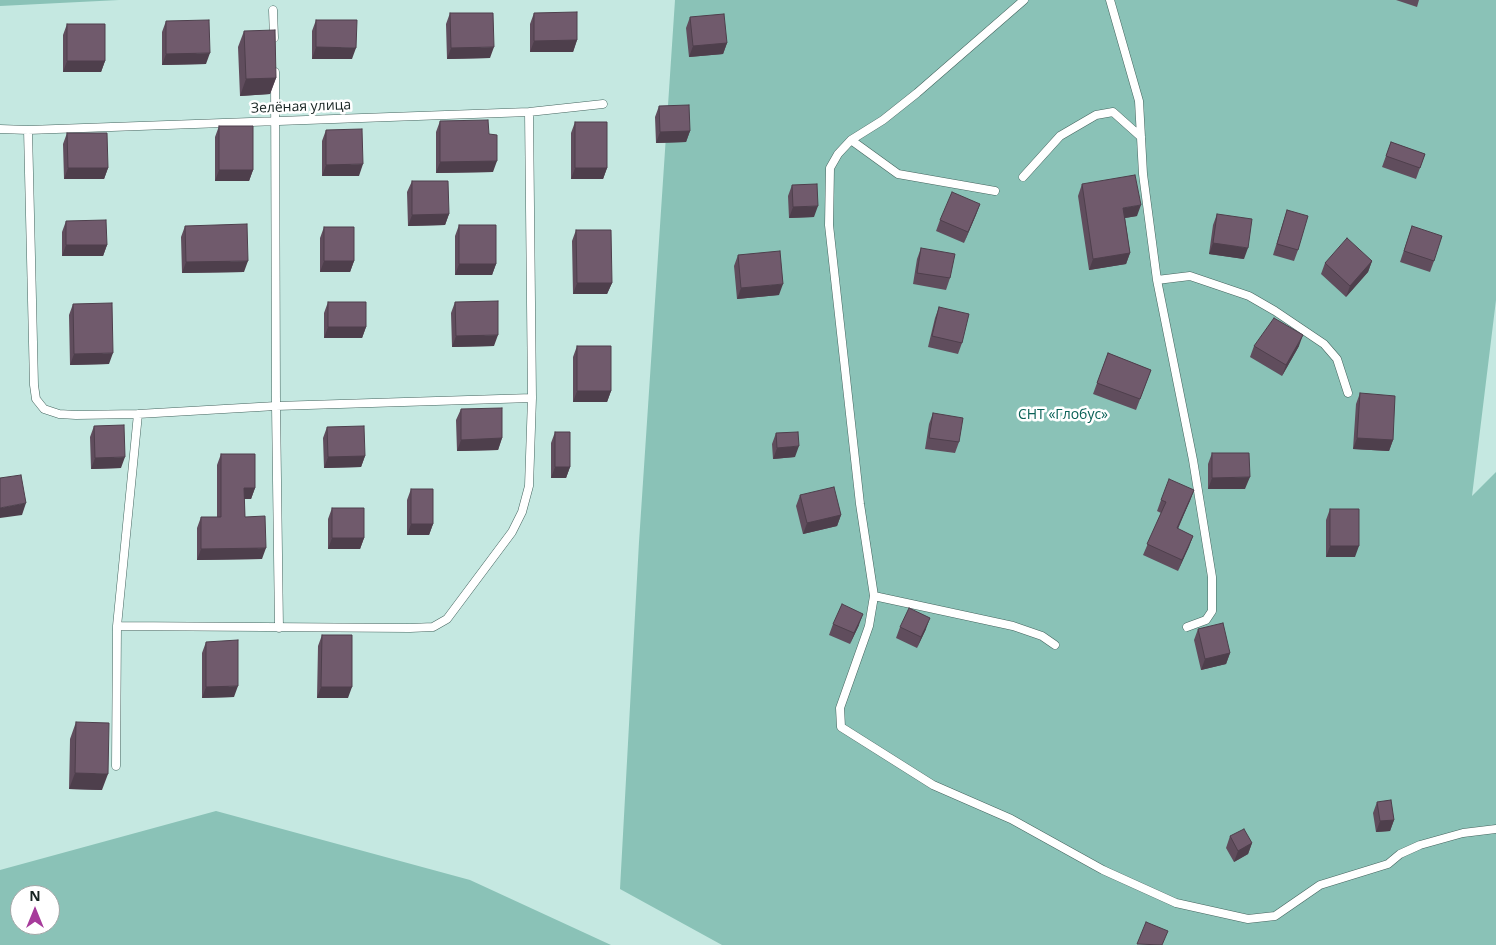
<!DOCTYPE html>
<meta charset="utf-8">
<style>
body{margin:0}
#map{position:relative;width:1496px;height:945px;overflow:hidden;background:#c5e8e1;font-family:"Open Sans",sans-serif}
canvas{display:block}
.north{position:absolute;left:10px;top:885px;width:50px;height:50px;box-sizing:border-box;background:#fff;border:1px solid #a2a7a7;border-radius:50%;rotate:0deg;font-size:14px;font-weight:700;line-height:20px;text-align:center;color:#172422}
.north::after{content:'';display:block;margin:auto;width:18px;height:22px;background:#a73b9b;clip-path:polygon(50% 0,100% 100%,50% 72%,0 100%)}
</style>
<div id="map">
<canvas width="1496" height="945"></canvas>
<div class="north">N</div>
</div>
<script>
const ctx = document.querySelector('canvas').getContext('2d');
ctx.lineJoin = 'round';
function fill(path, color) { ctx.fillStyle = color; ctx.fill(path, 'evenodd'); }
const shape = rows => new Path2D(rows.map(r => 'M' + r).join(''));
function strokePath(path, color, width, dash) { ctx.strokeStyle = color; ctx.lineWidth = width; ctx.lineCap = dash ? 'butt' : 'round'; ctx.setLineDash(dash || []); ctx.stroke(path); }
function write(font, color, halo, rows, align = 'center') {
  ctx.font = font + ' "Open Sans",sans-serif'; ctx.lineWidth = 5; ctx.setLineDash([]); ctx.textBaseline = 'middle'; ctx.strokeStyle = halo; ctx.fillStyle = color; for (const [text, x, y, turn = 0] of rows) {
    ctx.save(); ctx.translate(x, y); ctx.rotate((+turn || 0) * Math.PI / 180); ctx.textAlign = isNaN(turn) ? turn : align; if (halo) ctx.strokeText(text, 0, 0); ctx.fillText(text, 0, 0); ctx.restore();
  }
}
fill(shape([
 [0,0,119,0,0,6],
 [675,0,1496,0,1496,300,1472,496,1496,472,1496,945,722,945,620,889,639,542],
 [216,811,470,880,611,945,0,945,0,870],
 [20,895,50,895,50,925,20,925]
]), '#8ac2b7');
const lane = shape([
 [1024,0,917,93,883,120,851,140,838,154,830,168,829,225,860,504,874,596,869,626,840,708,841,727,933,785,1011,819,1103,870,1176,903,1248,919,1275,916,1320,885,1388,864,1400,854,1420,845,1463,833,1496,829],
 [1110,0,1139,101,1143,174,1157,280,1193,460,1212,577,1212,611,1206,620,1187,627],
 [273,10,274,38],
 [275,72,276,406,279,628],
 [0,129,28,130,529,112,603,104],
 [28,130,34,385,36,399,44,409,59,414,76,415,138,414,276,406,532,398],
 [851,140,898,174,995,191],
 [1023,177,1060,136,1096,115,1113,112,1141,137],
 [1157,280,1190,276,1249,296,1275,311,1324,344,1337,359,1348,393],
 [874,596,1013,626,1042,636,1055,645],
 [117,626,410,628,433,627,447,619,512,532,522,512,529,486,532,398,529,112],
 [116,766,117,626,138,414]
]);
strokePath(lane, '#45655f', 9);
strokePath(lane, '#fff', 8);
fill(shape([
 [1396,0,1419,0,1417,7],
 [450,13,490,58,447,59,446,24],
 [534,13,577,40,573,52,530,52,530,24],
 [690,17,727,43,723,54,689,57,686,28],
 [316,20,352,59,312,59,312,31],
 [166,21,206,64,162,65,162,32],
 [67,24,105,61,101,72,63,72,63,35],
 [244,31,276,78,270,94,240,96,238,47],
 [659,106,690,131,686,142,656,143,655,117],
 [440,121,489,134,493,172,436,173,436,132],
 [575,122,607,168,603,179,571,179,571,133],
 [219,126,253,170,249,181,215,181,215,137],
 [326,130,359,176,322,176,322,141],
 [67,133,108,168,104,179,64,179,63,144],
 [1391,142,1425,154,1416,179,1382,167],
 [412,181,449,214,445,225,408,226,407,192],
 [1082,184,1137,216,1125,218,1130,253,1126,264,1089,270,1078,196],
 [792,185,814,217,789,218,788,196],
 [980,204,964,243,936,231,940,220],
 [1287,210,1298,250,1294,261,1273,255],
 [1217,214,1244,259,1209,254,1213,225],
 [66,221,107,245,103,256,62,256,62,232],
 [459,225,496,264,492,275,455,275,455,236],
 [185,226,244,272,182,273,181,237],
 [1412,226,1434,261,1430,272,1400,262],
 [324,227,354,261,350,272,320,272,320,238],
 [576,230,612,283,607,294,573,294,572,241],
 [921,248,950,278,946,290,913,284,917,259],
 [738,255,779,295,737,299,734,266],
 [1372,261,1368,272,1346,297,1321,274,1325,263],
 [328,302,366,327,362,338,324,338,324,313],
 [455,302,494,346,452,347,451,313],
 [73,304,109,364,70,365,69,315],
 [939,307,962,343,958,354,928,347,935,318],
 [577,346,611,391,607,402,573,402,573,357],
 [1254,346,1299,346,1282,376,1250,357],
 [1108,353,1151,370,1136,410,1093,394],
 [1360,393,1393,440,1389,451,1353,449,1356,404],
 [461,409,502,438,498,450,457,451,456,420],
 [933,413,959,442,955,453,925,449,929,424],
 [94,426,121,468,91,469,90,437],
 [327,427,365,456,361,467,324,468,323,438],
 [555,432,570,467,566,478,551,478,551,443],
 [776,433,795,457,773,459,772,444],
 [1212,453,1245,489,1208,489,1208,464],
 [221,454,255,488,251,499,244,499,245,517,262,559,197,560,197,528,201,517,217,517,217,465],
 [411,489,433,524,429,535,407,535,407,500],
 [1194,490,1178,529,1193,536,1178,571,1143,555,1161,513,1157,511,1161,500],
 [800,495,841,515,837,526,803,534,796,506],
 [332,508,364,538,360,549,328,549,328,519],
 [1330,509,1355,557,1326,557,1326,520],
 [833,624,859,625,850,644,829,635],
 [900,627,926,629,917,648,896,638],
 [1198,629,1230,653,1226,664,1201,670,1194,640],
 [322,635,348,698,317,698,318,646],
 [206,642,234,697,202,698,202,653],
 [76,722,102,790,69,789,70,739],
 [1377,802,1394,820,1390,831,1376,832,1373,813],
 [1230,836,1252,843,1248,854,1234,862,1226,848]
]), '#604d5d');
fill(shape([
 [577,40,573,52,530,52,534,41],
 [727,43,723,54,689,57,693,46],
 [316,47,356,48,352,59,312,59],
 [494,47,490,58,447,59,451,48],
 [210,53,206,64,162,65,166,54],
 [67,61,105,61,101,72,63,72],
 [276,78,270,94,240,96,246,79],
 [690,131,686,142,656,143,660,132],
 [497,161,493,172,436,173,440,162],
 [363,164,359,176,322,176,326,165],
 [68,168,108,168,104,179,64,179],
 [575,168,607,168,603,179,571,179],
 [219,170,253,170,249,181,215,181],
 [980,204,976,215,964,243,968,232],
 [1141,205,1137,216,1119,219,1123,208],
 [818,206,814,217,789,218,793,207],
 [449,214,445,225,408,226,412,215],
 [1213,243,1248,248,1244,259,1209,254],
 [66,245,107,245,103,256,62,256],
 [1130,253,1126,264,1089,270,1093,259],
 [248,261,244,272,182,273,186,262],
 [324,261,354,261,350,272,320,272],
 [1372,261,1368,272,1346,297,1350,286],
 [459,264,496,264,492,275,455,275],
 [577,283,612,283,607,294,573,294],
 [783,284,779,295,737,299,741,288],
 [328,327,366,327,362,338,324,338],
 [498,335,494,346,452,347,456,336],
 [1303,335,1299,346,1282,376,1286,365],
 [113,353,109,364,70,365,74,354],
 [577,391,611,391,607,402,573,402],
 [502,438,498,450,457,451,461,440],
 [1357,438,1393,440,1389,451,1353,449],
 [799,446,795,457,773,459,777,448],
 [365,456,361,467,324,468,328,457],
 [125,457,121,468,91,469,95,458],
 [555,467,570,467,566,478,551,478],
 [1250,477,1245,489,1208,489,1212,478],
 [244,488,255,488,251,499,240,499],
 [1194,490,1190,501,1173,539,1177,528],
 [26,503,22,515,0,518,0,508],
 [841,515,837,526,803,534,807,523],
 [411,524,433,524,429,535,407,535],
 [1193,536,1189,547,1178,571,1182,560],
 [332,538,364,538,360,549,328,549],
 [1330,546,1359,546,1355,557,1326,557],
 [266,548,262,559,197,560,201,549],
 [863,614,859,625,850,644,854,633],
 [930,618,926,629,917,648,921,637],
 [1230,653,1226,664,1201,670,1205,659],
 [238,686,234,697,202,698,206,687],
 [321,687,352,687,348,698,317,698],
 [75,773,108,774,102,790,69,789],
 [1394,820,1390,831,1376,832,1380,821],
 [1252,843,1248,854,1234,862,1238,851]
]), '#4e3f4c');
const building = shape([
 [577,12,577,40,534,41,534,13,577,12],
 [450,13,493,13,494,47,451,48,450,13],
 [724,14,727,43,693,46,690,17,724,14],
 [209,20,210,53,166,54,166,21,209,20],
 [316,20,357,20,356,48,316,47,316,20],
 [67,24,105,24,105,61,67,61,67,24],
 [275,30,276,78,246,79,244,31,275,30],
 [689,105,690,131,660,132,659,106,689,105],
 [488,120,489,134,497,135,497,161,440,162,440,121,488,120],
 [575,122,607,122,607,168,575,168,575,122],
 [219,126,253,126,253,170,219,170,219,126],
 [362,129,363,164,326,165,326,130,362,129],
 [67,133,107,133,108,168,68,168,67,133],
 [1391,142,1425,154,1420,168,1386,156,1391,142],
 [1135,175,1141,205,1123,208,1130,253,1093,259,1082,184,1135,175],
 [412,181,448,181,449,214,412,215,412,181],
 [817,184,818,206,793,207,792,185,817,184],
 [952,192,980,204,968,232,940,220,952,192],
 [1287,210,1308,216,1298,250,1277,244,1287,210],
 [1217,214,1252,219,1248,248,1213,243,1217,214],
 [106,220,107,245,66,245,66,221,106,220],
 [247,224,248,261,186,262,185,226,247,224],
 [459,225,496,225,496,264,459,264,459,225],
 [1412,226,1442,236,1434,261,1404,251,1412,226],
 [324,227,354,227,354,261,324,261,324,227],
 [576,230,611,230,612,283,577,283,576,230],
 [1347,238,1372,261,1350,286,1325,263,1347,238],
 [921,248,955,254,950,278,917,273,921,248],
 [780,251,783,284,741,288,738,255,780,251],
 [498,301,498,335,456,336,455,302,498,301],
 [328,302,366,302,366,327,328,327,328,302],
 [112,303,113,353,74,354,73,304,112,303],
 [939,307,969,314,962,343,932,336,939,307],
 [1274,318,1303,335,1286,365,1254,346,1274,318],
 [577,346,611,346,611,391,577,391,577,346],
 [1108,353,1151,370,1140,399,1097,383,1108,353],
 [1360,393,1395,396,1393,440,1357,438,1360,393],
 [502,408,502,438,461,440,461,409,502,408],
 [933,413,963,418,959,442,929,438,933,413],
 [124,425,125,457,95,458,94,426,124,425],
 [364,426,365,456,328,457,327,427,364,426],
 [555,432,570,432,570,467,555,467,555,432],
 [798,432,799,446,777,448,776,433,798,432],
 [1212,453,1249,453,1250,477,1212,478,1212,453],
 [221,454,255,454,255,488,244,488,245,517,265,516,266,548,201,549,201,517,221,517,221,454],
 [21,475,26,503,0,508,0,478,21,475],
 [1169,479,1194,490,1177,528,1193,536,1182,560,1147,544,1166,502,1161,500,1169,479],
 [834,487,841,515,807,523,800,495,834,487],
 [411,489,433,489,433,524,411,524,411,489],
 [332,508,364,508,364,538,332,538,332,508],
 [1330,509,1359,509,1359,546,1330,546,1330,509],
 [842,604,863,614,854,633,833,624,842,604],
 [909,608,930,618,921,637,900,627,909,608],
 [1223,623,1230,653,1205,659,1198,629,1223,623],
 [322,635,352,635,352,687,321,687,322,635],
 [238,640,238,686,206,687,206,642,238,640],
 [76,722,109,723,108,774,75,773,76,722],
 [1391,800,1394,820,1380,821,1377,802,1391,800],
 [1244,829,1252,843,1238,851,1230,836,1244,829],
 [1146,922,1168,931,1162,945,1137,944,1146,922]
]);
fill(building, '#705a6c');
strokePath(building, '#4e3f4c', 1);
write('14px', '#172422', '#fff', [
 ["Зелёная улица",301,107,-2]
]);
write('14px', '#0b6157', '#fff', [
 ["СНТ «Глобус»",1063,415]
]);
</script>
